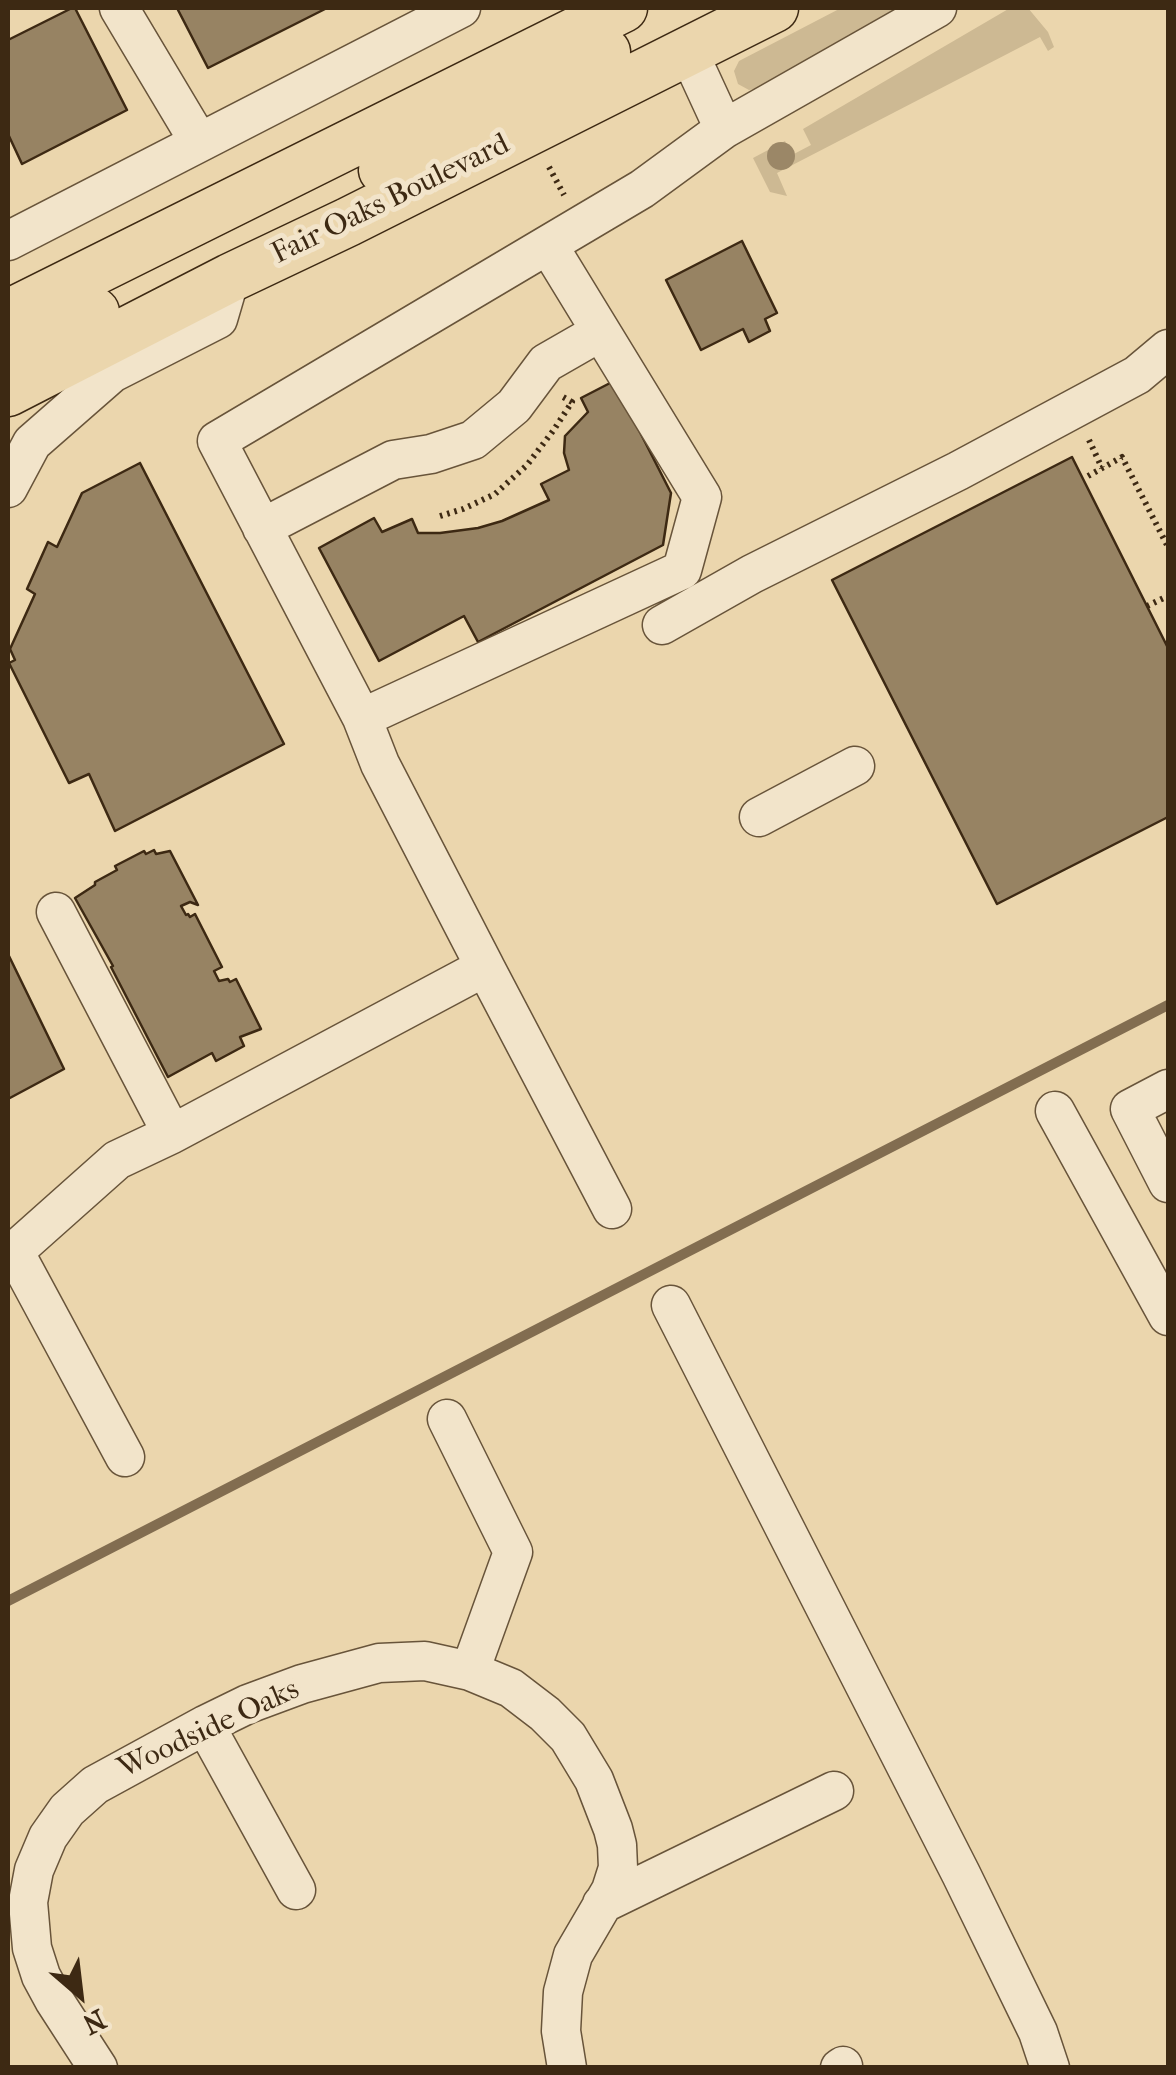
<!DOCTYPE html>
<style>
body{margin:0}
#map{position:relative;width:1176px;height:2075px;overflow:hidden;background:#ebd6ad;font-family:"IM FELL French Canon",serif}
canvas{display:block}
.frame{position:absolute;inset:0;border:10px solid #3d2913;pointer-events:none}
.north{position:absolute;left:30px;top:1945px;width:100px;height:100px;-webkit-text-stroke:8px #f2e4ca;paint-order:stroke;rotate:152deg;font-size:28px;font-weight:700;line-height:40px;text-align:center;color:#3d2913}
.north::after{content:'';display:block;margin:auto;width:35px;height:45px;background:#3d2913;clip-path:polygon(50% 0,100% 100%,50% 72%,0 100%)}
</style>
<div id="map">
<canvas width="1176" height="2075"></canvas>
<div class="frame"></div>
<div class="north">N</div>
</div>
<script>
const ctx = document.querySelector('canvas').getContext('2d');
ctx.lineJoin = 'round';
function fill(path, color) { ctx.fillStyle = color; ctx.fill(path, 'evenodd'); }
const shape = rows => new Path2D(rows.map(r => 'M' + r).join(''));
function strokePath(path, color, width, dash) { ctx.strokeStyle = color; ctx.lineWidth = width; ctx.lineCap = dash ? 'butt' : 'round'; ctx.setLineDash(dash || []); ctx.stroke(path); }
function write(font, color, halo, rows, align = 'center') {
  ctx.font = font + ' "IM FELL French Canon",serif'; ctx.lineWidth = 10; ctx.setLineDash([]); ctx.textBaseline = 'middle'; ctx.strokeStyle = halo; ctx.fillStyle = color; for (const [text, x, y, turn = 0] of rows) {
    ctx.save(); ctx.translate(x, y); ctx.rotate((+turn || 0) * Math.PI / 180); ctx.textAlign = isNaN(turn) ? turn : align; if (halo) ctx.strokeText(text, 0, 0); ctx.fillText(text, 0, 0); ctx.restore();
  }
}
fill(shape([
 [841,8,897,8,760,88,749,90,738,84,734,71,739,61],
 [1010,8,1028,8,1048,32,1054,47,1048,51,1040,37,777,173,787,196,770,192,753,158,785,141,792,155,811,145,803,129]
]), '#cdb993');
strokePath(shape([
 [8,1601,1168,1005]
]), '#826d50', 10);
const building = shape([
 [72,8,75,8,127,110,22,164,8,134,8,40,72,8],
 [177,8,327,8,208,68,177,8],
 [742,241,777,313,765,319,770,331,749,342,743,329,701,350,666,280,742,241],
 [614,381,671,493,663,545,478,642,464,616,379,661,319,548,374,518,382,532,412,519,418,533,440,533,478,528,502,521,549,500,541,484,569,470,564,453,565,436,588,412,581,398,614,381],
 [1072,457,1168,648,1168,817,997,904,832,580,1072,457],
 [140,463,284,744,115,831,89,774,69,783,9,663,15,660,10,649,35,594,27,589,48,542,57,547,82,493,140,463],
 [154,850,156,854,170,851,198,905,190,902,181,906,186,915,188,914,190,917,195,914,222,967,214,971,219,981,228,979,230,982,236,979,261,1029,240,1037,244,1046,216,1061,212,1053,168,1077,111,967,113,966,75,898,95,885,95,882,117,870,115,866,144,851,146,854,154,850],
 [8,954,64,1069,8,1099,8,954]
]);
fill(building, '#978363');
strokePath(building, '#3d2913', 2.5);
const minor = shape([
 [119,8,199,142],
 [688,51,724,129],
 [8,241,461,8],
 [548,245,702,497,682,570,362,718,217,441,642,189,724,129,937,8],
 [8,488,32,443,112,373,218,319,230,278],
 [262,528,393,460,431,454,473,440,514,406,546,363,600,332],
 [662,625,752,574,958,471,1137,375,1168,349],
 [362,718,380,764,485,967],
 [759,817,855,766],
 [1168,1089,1130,1109,1168,1183],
 [1055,1111,1168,1316],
 [172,1134,485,967,612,1209],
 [15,1253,125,1457],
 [8,1257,117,1160,172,1134,56,912],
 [671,1305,961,1874,1038,2032,1050,2068],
 [447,1419,513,1552,470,1671],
 [205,1725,296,1890],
 [602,1904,834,1791],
 [98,2068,54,2000,41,1976,32,1948,28,1902,34,1870,48,1837,67,1810,95,1785,205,1725,248,1704,302,1684,379,1663,425,1661,470,1671,511,1688,545,1714,568,1737,594,1780,613,1829,617,1845,618,1868,611,1890,573,1955,563,1992,561,2031,567,2068],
 [840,2068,843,2066]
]);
const major = shape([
 [383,170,606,52],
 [8,314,623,8],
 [8,353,95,312],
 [8,392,230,278,348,222,774,8]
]);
strokePath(minor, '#68543a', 41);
strokePath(major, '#3d2913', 51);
strokePath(shape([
 [549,167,564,195],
 [1089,440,1102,468],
 [1088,476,1122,457,1168,547],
 [440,516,463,509,495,494,527,465,553,431,572,402,563,397],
 [1147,606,1168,596]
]), '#3d2913', 6, [2.5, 5]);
strokePath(minor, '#f2e4ca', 38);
strokePath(major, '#ebd6ad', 48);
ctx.fillStyle = '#9b8767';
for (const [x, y] of [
 [781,156]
]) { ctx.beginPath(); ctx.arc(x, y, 14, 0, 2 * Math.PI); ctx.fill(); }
write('30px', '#3d2913', '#f2e4ca', [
 ["Fair Oaks Boulevard",391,200,-26],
 ["Woodside Oaks",209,1730,-25]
]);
</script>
